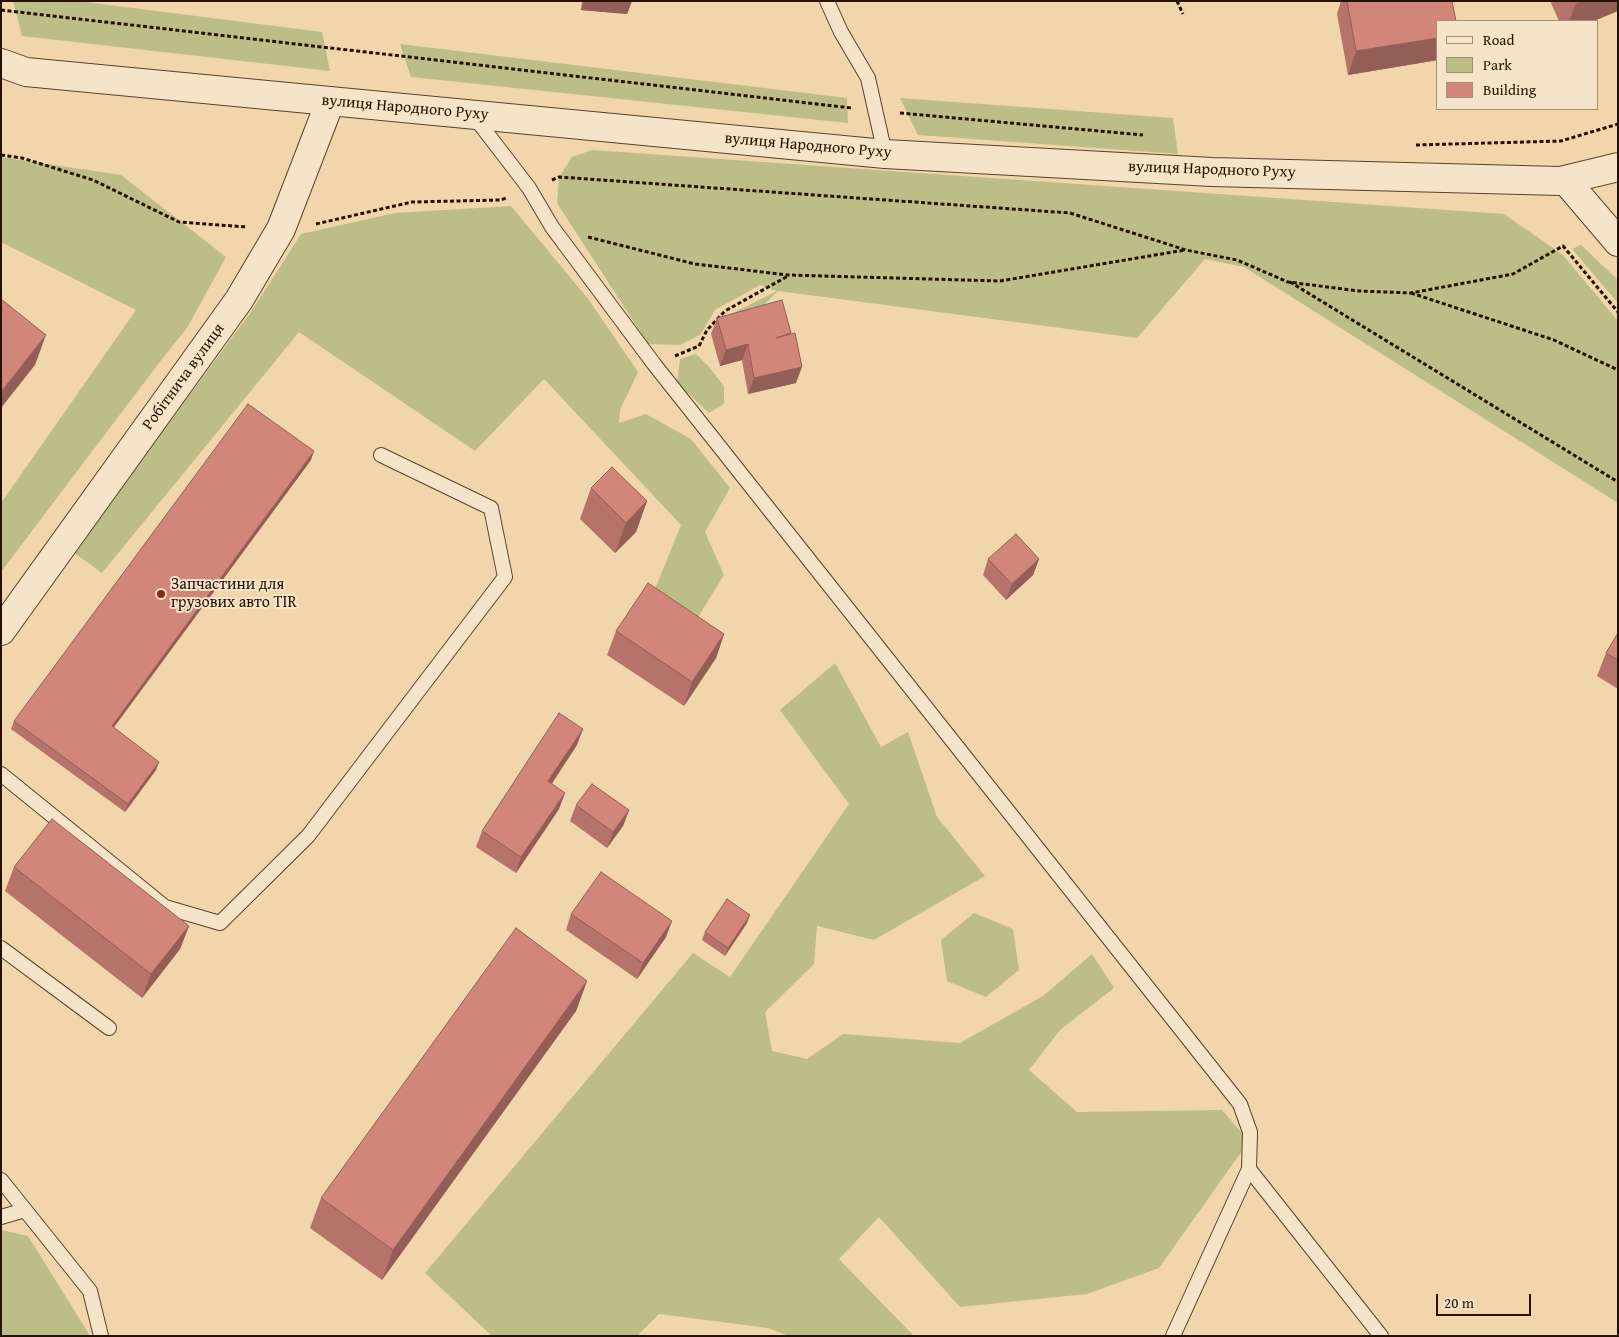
<!DOCTYPE html>
<meta charset="utf-8">
<style>
body{margin:0}
#map{position:relative;width:1619px;height:1337px;overflow:hidden;background:#f1d6ac;font-family:"Gentium Book Plus",serif}
canvas{display:block}
.frame{position:absolute;inset:0;border:2px solid #261101;pointer-events:none}
.legend{position:absolute;left:1436px;top:20px;width:162px;height:90px;box-sizing:border-box;background:#f6e4c9;border:1px solid #a39079;margin:0;padding:6px 9px;list-style:none;font-size:15px;color:#261101}
.legend li{display:flex;align-items:center;gap:10px;height:25px}
.legend b{width:25px;border:1px solid #a39079}
.scale{position:absolute;left:1436px;top:1294px;width:95px;height:22px;box-sizing:border-box;border:2px solid #261101;border-top:0;padding-left:6px;font-size:15px;line-height:18px;white-space:nowrap;color:#261101;-webkit-text-stroke:4px #f6e4c9;paint-order:stroke}
</style>
<div id="map">
<canvas width="1619" height="1337"></canvas>
<div class="frame"></div>
<ul class="legend">
<li><b style="height:6px;background:#f6e4c9"></b>Road</li>
<li><b style="height:14px;background:#bdbd87"></b>Park</li>
<li><b style="height:14px;background:#d2867a"></b>Building</li>
</ul>
<div class="scale">20 m</div>
</div>
<script>
const ctx = document.querySelector('canvas').getContext('2d');
ctx.lineJoin = 'round';
function fill(path, color) { ctx.fillStyle = color; ctx.fill(path, 'evenodd'); }
const shape = rows => new Path2D(rows.map(r => 'M' + r).join(''));
function strokePath(path, color, width, dash) { ctx.strokeStyle = color; ctx.lineWidth = width; ctx.lineCap = dash ? 'butt' : 'round'; ctx.setLineDash(dash || []); ctx.stroke(path); }
function write(font, color, halo, rows, align = 'center') {
  ctx.font = font + ' "Gentium Book Plus",serif'; ctx.lineWidth = 4; ctx.setLineDash([]); ctx.textBaseline = 'middle'; ctx.strokeStyle = halo; ctx.fillStyle = color; for (const [text, x, y, turn = 0] of rows) {
    ctx.save(); ctx.translate(x, y); ctx.rotate((+turn || 0) * Math.PI / 180); ctx.textAlign = isNaN(turn) ? turn : align; if (halo) ctx.strokeText(text, 0, 0); ctx.fillText(text, 0, 0); ctx.restore();
  }
}
fill(shape([
 [13,1,78,1,322,32,330,71,22,36],
 [400,44,847,98,848,123,411,77],
 [900,98,1173,118,1178,154,918,135],
 [592,150,1504,214,1563,255,1618,321,1618,503,1244,267,1205,259,1137,338,778,291,743,325,711,334,729,315,777,291,760,285,715,310,700,335,680,345,648,344,557,203,559,177,572,157],
 [1,157,121,175,226,257,187,328,162,359,1,572,1,503,136,310,1,242],
 [511,206,589,300,638,372,620,410,619,423,646,414,691,439,730,488,705,532,724,575,695,622,651,599,681,525,544,379,475,451,299,332,102,573,73,552,251,312,301,234,395,213],
 [1581,245,1618,280,1618,303,1572,249],
 [696,354,709,367,724,386,724,404,709,413,677,383,680,359],
 [835,663,881,747,908,732,937,817,985,876,874,940,817,926,814,964,765,1012,772,1051,807,1059,843,1034,960,1043,1043,996,1092,954,1114,988,1060,1030,1029,1070,1077,1112,1222,1110,1249,1141,1159,1268,1087,1294,960,1307,879,1217,839,1259,914,1336,789,1336,768,1328,659,1314,639,1334,639,1336,492,1336,425,1273,693,953,730,977,849,804,780,710],
 [974,913,1013,929,1019,970,986,997,947,981,941,940],
 [1,1230,28,1236,89,1334,87,1336,1,1336]
]), '#bdbd87');
const service = shape([
 [827,1,841,32,868,78,885,154],
 [473,115,529,188,552,227,654,364,1240,1104,1250,1132,1249,1169,1173,1336],
 [1,774,165,907,220,923,308,836,505,577,491,508,381,455],
 [1,948,109,1028],
 [1249,1169,1381,1336],
 [1,1180,90,1291,101,1336],
 [1,1217,25,1210]
]);
const minor = shape([
 [1,631,239,300,281,229,330,102]
]);
const tertiary = shape([
 [1,63,26,72,885,154,1212,172,1560,181,1618,167],
 [1566,181,1618,242]
]);
strokePath(service, '#59422c', 16);
strokePath(minor, '#59422c', 30);
strokePath(tertiary, '#59422c', 30);
strokePath(shape([
 [1177,1,1183,14],
 [1,10,852,108],
 [900,113,1143,135],
 [1416,145,1561,141,1618,124],
 [1,155,22,158,93,180,179,222,247,227],
 [552,180,559,177,1070,213,1186,250,1237,260,1288,282,1359,291,1411,293,1513,274,1563,246,1618,312],
 [316,224,412,202,501,200,506,198],
 [588,237,695,264,788,275,1000,281,1185,250],
 [1290,282,1618,482],
 [1411,293,1554,340,1618,370],
 [675,356,699,346,707,330,725,311,788,276]
]), '#261101', 3, [4, 2.5]);
strokePath(service, '#f6e4c9', 14);
strokePath(minor, '#f6e4c9', 28);
strokePath(tertiary, '#f6e4c9', 28);
fill(shape([
 [582,1,632,1,627,14,581,10],
 [1341,1,1452,1,1438,21,1438,60,1348,75,1337,14],
 [1550,1,1618,1,1594,21,1559,21],
 [717,318,791,333,790,334,796,383,748,394,742,360,720,366,711,334],
 [311,460,113,728,156,770,125,812,11,729,14,721],
 [591,488,647,501,636,532,615,553,580,519],
 [988,559,1039,559,1033,575,1006,600,983,575],
 [616,631,724,634,716,658,684,706,607,655],
 [1618,633,1618,689,1597,676,1606,653],
 [577,745,552,784,559,809,516,873,476,847,482,831],
 [576,805,629,810,623,826,607,848,570,821],
 [14,867,189,926,180,949,142,998,5,891],
 [571,914,666,937,637,979,566,930],
 [747,923,725,956,702,940,705,932],
 [587,981,576,1011,382,1280,310,1228,321,1198]
]), '#b57369');
fill(shape([
 [584,1,632,1,627,14,581,10],
 [1581,1,1618,1,1618,11,1594,21,1569,21,1576,4],
 [1438,38,1438,60,1348,75,1356,51],
 [46,335,35,365,1,408,1,392],
 [748,344,742,360,720,366,726,350],
 [802,367,796,383,748,394,754,378],
 [314,451,311,460,109,734,112,726],
 [647,501,636,532,615,553,626,523],
 [1039,559,1033,575,1006,600,1012,584],
 [724,634,716,658,684,706,692,682],
 [583,729,577,745,542,797,548,781],
 [159,762,156,770,125,812,128,804],
 [565,793,559,809,516,873,521,857],
 [629,810,623,826,607,848,613,832],
 [750,915,747,923,725,956,728,948],
 [672,921,666,937,637,979,643,963],
 [189,926,180,949,142,998,151,974],
 [587,981,576,1011,382,1280,393,1250]
]), '#935e55');
const building = shape([
 [1347,1,1452,1,1456,21,1438,21,1438,38,1356,51,1347,1],
 [1,299,46,335,1,392,1,299],
 [782,300,791,333,776,338,795,333,802,367,754,378,748,344,726,350,717,318,782,300],
 [248,404,314,451,112,726,159,762,128,804,14,721,248,404],
 [612,467,647,501,626,523,591,488,612,467],
 [1016,534,1039,559,1012,584,988,559,1016,534],
 [648,583,724,634,692,682,616,631,648,583],
 [1618,633,1618,660,1606,653,1618,633],
 [559,713,583,729,548,781,565,793,521,857,482,831,559,713],
 [592,784,629,810,613,832,576,805,592,784],
 [52,819,189,926,151,974,14,867,52,819],
 [601,872,672,921,643,963,571,914,601,872],
 [727,899,750,915,728,948,705,932,727,899],
 [516,928,587,981,393,1250,321,1198,516,928]
]);
fill(building, '#d2867a');
strokePath(building, '#935e55', 1);
for (const [x, y, r, color] of [
 [161,594,5,"#8f2418"]
]) { const dot = new Path2D(); dot.arc(x, y, r, 0, 2 * Math.PI); ctx.fillStyle = color; ctx.fill(dot); strokePath(dot, '#f6e4c9', 2); }
write('16px', '#261101', '#f6e4c9', [
 ["вулиця Народного Руху",405,108,5],
 ["вулиця Народного Руху",808,146,5],
 ["вулиця Народного Руху",1212,170,2],
 ["Робітнича вулиця",184,377,-54]
]);
write('16px', '#261101', '#f6e4c9', [
 ["Запчастини для",171,585],
 ["грузових авто TIR",171,603]
], 'left');
</script>
